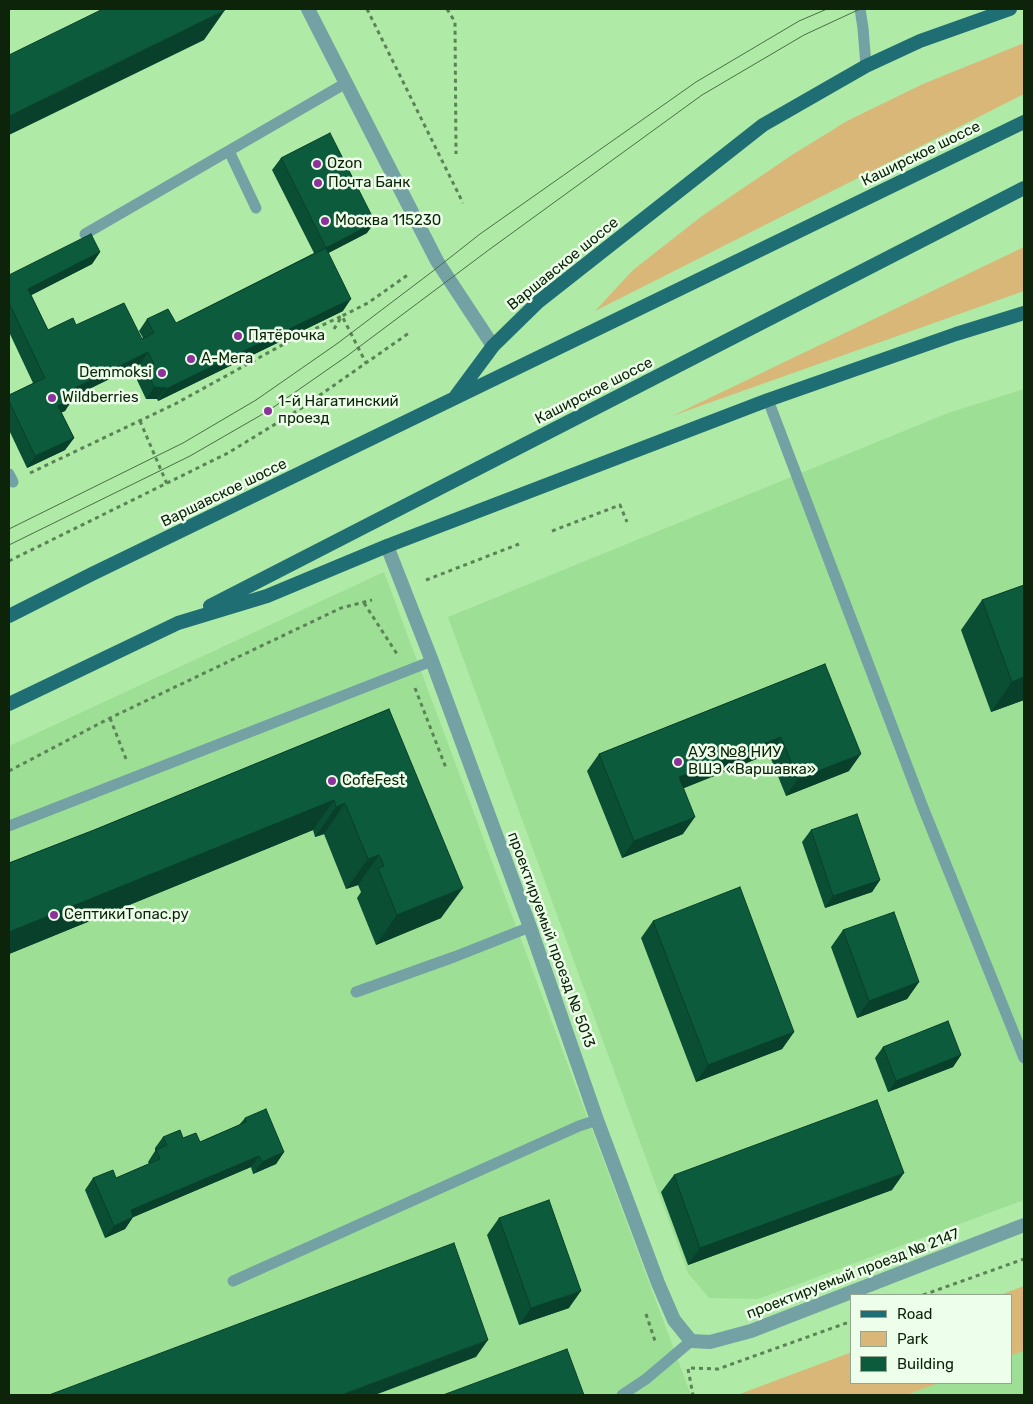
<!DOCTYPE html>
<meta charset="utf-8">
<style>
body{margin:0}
#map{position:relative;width:1033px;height:1404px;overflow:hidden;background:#afeaa7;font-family:Rubik,sans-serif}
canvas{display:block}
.frame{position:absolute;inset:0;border:10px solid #0d240a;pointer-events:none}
.legend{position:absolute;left:850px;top:1294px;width:162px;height:90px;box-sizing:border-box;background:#edffea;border:1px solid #93a790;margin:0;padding:6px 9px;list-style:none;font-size:15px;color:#0d240a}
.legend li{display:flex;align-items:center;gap:10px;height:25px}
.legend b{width:25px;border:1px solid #93a790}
</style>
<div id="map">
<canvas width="1033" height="1404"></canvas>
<div class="frame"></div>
<ul class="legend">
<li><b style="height:6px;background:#1f6e74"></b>Road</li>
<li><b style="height:14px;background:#d9b779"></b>Park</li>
<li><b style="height:14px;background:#0c5b3d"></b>Building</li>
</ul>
</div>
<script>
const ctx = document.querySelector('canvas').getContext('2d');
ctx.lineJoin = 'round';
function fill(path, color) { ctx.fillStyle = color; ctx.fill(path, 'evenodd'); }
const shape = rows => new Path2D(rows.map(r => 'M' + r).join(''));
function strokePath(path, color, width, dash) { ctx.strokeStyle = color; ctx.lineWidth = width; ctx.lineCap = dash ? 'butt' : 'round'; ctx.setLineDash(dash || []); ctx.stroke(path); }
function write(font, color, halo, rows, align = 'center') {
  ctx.font = font + ' Rubik,sans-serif'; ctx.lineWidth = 5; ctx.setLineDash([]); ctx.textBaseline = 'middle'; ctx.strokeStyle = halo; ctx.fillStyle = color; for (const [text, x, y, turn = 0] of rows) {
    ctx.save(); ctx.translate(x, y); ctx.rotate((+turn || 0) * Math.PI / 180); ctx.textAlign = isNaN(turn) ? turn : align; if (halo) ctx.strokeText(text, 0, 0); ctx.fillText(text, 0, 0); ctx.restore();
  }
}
fill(shape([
 [1024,389,1024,1200,758,1299,709,1298,688,1273,448,617,948,413],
 [384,572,691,1395,9,1395,9,746],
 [1024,1310,1024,1395,807,1395,852,1383,1012,1383,1012,1315]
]), '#9edf96');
fill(shape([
 [1024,43,1024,94,595,311,633,270,702,216,792,155,847,121,923,84],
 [1024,247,1024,291,672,416],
 [1024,1286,1024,1351,1012,1355,1012,1295,1000,1295],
 [852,1352,852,1383,939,1383,906,1395,737,1395]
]), '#d9b779');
strokePath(shape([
 [367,9,463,203],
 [447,9,455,22,456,154],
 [334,329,342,316,368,303,409,274],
 [140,421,167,484],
 [30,473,175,404,293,339,342,316,366,363],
 [552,531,620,505,627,522],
 [9,561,228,453,300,409,409,333],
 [426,580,519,544],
 [364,603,397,654],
 [415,688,446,768],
 [110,718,126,759],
 [9,771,110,718,341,608,372,600],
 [923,1295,1024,1259],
 [646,1314,656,1344],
 [691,1368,718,1369,852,1321],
 [688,1369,693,1395]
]), '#5b8456', 3, [4, 4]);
strokePath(shape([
 [860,9,863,28,866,66],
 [229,151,256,208],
 [85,234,346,83],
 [768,400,922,805,1024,1058],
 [9,474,13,482],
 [9,826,432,661],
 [356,992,454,957,530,927],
 [233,1281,579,1126,597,1120],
 [622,1395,646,1379,691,1341]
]), '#73a1a4', 11);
strokePath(shape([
 [308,9,437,261,493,346]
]), '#73a1a4', 14);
strokePath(shape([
 [387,546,432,661,530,927,597,1120,658,1283,674,1320,691,1341,710,1342,751,1331,1024,1225]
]), '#73a1a4', 14);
strokePath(shape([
 [456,396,493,346,538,302,763,125,866,66,920,41,1010,9],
 [210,606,1024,188],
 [9,616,92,574,1024,122],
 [9,704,178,623,267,596,387,546,768,400,956,334,1024,313]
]), '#1f6e74', 14);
strokePath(shape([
 [9,529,183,443,256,400,338,343,433,271,480,234,696,82,799,21,827,9],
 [9,545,190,456,268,411,347,356,490,249,702,95,804,35,860,9]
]), '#4a6e45', 1);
fill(shape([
 [281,158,367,233,328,253,343,311,158,401,157,399,146,399,137,380,144,371,140,364,72,397,65,411,61,412,74,438,65,450,27,468,9,430,9,395,33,383,9,332,9,275,100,252,92,264,31,295,48,330,76,325,142,339,143,338,139,331,147,319,176,323,314,253,272,170],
 [1024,585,1024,700,991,712,961,630,982,600],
 [825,664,849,771,786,796,769,754,683,788,683,834,622,858,587,771,599,754],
 [389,709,441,918,376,945,357,898,361,892,358,885,346,889,324,834,315,837,313,830,9,954,9,863,94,830],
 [811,830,880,880,872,892,825,908,802,842],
 [653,921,794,1032,782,1049,696,1082,641,938],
 [843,930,919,982,907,999,857,1018,831,947],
 [883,1047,961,1055,953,1067,888,1092,875,1058],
 [245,1118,284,1152,276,1164,253,1174,251,1167,133,1217,125,1229,105,1238,85,1190,93,1178,116,1178,149,1164,148,1162,155,1151,155,1148,163,1137,183,1138,200,1142,239,1125],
 [674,1175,892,1190,688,1265,661,1192],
 [499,1218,569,1308,519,1325,487,1235]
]), '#0a4e34');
fill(shape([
 [225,10,204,40,9,135,9,116],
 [375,222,367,233,317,259,326,248],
 [100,252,92,264,20,301,28,289],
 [351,299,343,311,158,401,166,389],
 [148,352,140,364,61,403,69,391],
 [154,387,166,388,157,399,146,399],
 [73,399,65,411,50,418,58,406],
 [74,438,65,450,27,468,35,456],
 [1024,677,1024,700,991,712,1012,682],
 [781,737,769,754,667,795,679,777],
 [861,754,849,771,786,796,798,779],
 [334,800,313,830,9,954,9,932],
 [345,803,324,834,315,837,336,807],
 [695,817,683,834,622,858,634,841],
 [379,855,358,885,346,889,368,859],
 [880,880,872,892,825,908,833,896],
 [463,888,441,918,376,945,397,915],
 [919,982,907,999,857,1018,869,1001],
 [794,1032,782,1049,696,1082,708,1065],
 [961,1055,953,1067,888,1092,896,1081],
 [284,1152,276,1164,253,1174,262,1162],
 [259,1156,251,1167,122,1222,131,1210],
 [904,1173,892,1190,688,1265,700,1248],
 [133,1217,125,1229,105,1238,114,1226],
 [581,1291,569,1308,519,1325,531,1308],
 [488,1340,476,1357,375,1395,341,1395]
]), '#08402b');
const building = shape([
 [103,9,225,9,225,10,9,116,9,55,103,9],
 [330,133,375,222,326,248,281,158,330,133],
 [91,234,100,252,28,289,48,330,73,318,76,325,124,303,142,339,154,333,147,319,168,309,176,323,326,248,351,299,166,389,166,388,154,387,146,369,154,364,148,352,69,391,73,399,58,406,74,438,35,456,9,401,9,395,45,378,9,303,9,275,91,234],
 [1024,585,1024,677,1012,682,982,600,1024,585],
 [825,664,861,754,798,779,781,737,679,777,695,817,634,841,599,754,825,664],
 [389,709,463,888,397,915,378,868,384,866,379,855,368,859,345,803,336,807,334,800,9,932,9,863,94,830,389,709],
 [857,814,880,880,833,896,811,830,857,814],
 [740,887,794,1032,708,1065,653,921,740,887],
 [894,912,919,982,869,1001,843,930,894,912],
 [948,1021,961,1055,896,1081,883,1047,948,1021],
 [877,1100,904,1173,700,1248,674,1175,877,1100],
 [266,1109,284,1152,262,1162,259,1156,131,1210,133,1217,114,1226,93,1178,113,1170,116,1178,160,1159,156,1150,167,1145,163,1137,180,1130,183,1138,196,1133,200,1142,246,1122,245,1118,266,1109],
 [549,1200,581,1291,531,1308,499,1218,549,1200],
 [454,1243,488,1340,341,1395,49,1395,454,1243],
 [567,1349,584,1395,443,1395,567,1349]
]);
fill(building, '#0c5b3d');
strokePath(building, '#08402b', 1);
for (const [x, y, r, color] of [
 [317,164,5,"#8d319c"],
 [318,183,5,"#8d319c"],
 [325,221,5,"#8d319c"],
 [238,336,5,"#8d319c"],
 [191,359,5,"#8d319c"],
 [162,373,5,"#8d319c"],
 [52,398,5,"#8d319c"],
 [268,411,5,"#8d319c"],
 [678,762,5,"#8d319c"],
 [332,781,5,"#8d319c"],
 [54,915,5,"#8d319c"]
]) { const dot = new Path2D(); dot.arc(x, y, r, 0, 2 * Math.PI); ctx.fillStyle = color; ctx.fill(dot); strokePath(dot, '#edffea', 2); }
write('15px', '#0d240a', '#edffea', [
 ["Каширское шоссе",921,154,-26],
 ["Варшавское шоссе",563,264,-39],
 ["Каширское шоссе",594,391,-27],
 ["Варшавское шоссе",224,493,-26],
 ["проектируемый проезд № 5013",551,940,70],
 ["проектируемый проезд № 2147",853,1274,-21]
]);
write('15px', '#0d240a', '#edffea', [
 ["Ozon",327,164],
 ["Почта Банк",328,183],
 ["Москва 115230",335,221],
 ["Пятёрочка",248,336],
 ["А-Мега",201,359],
 ["Demmoksi",152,373,"right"],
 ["Wildberries",62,398],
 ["1-й Нагатинский",278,402],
 ["проезд",278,419],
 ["АУЗ №8 НИУ",688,753],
 ["ВШЭ «Варшавка»",688,770],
 ["CofeFest",342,781],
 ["СептикиТопас.ру",64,915]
], 'left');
</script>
